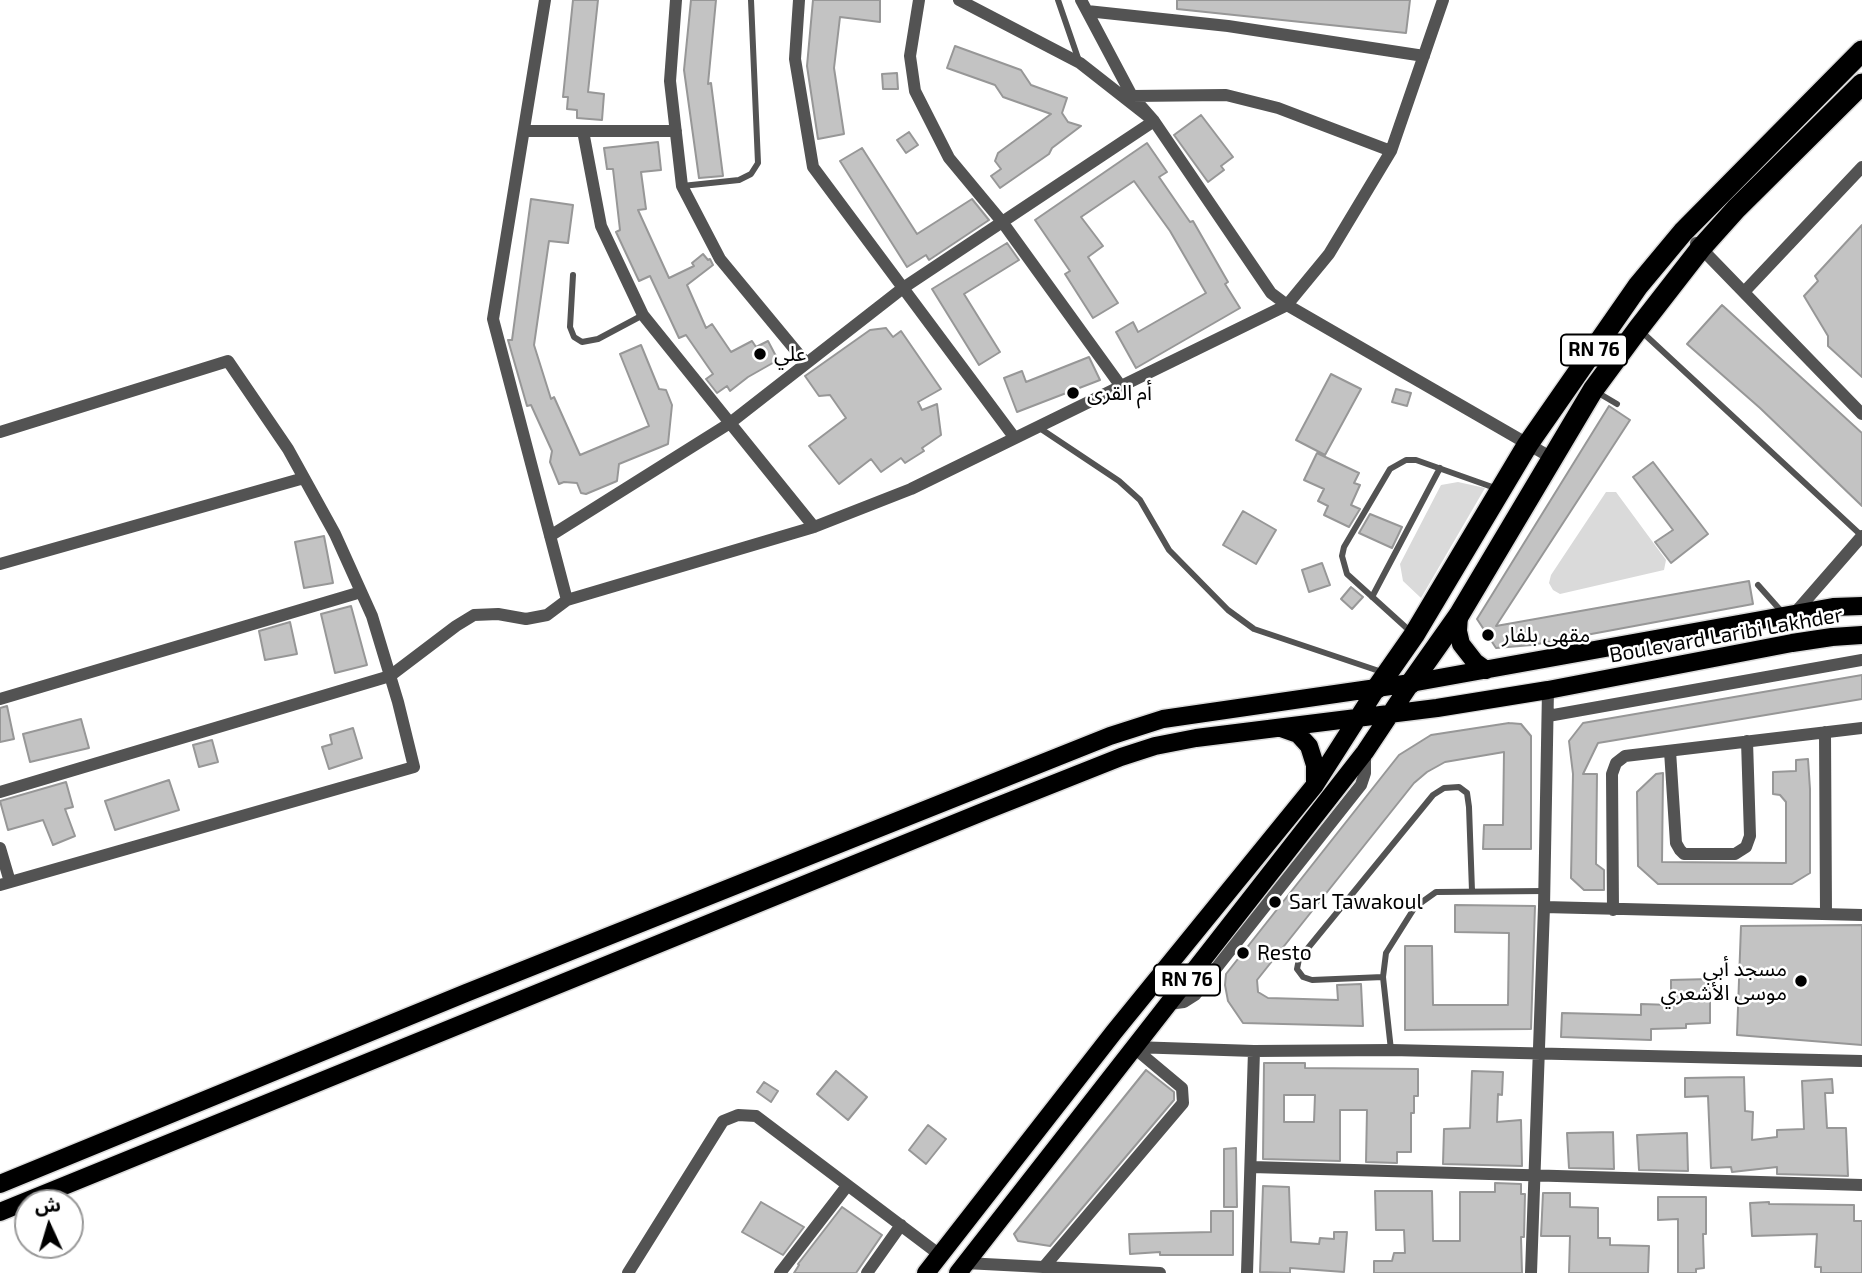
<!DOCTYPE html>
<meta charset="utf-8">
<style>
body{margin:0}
#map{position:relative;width:1862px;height:1273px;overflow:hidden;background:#fff;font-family:"Exo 2","Noto Sans Arabic",sans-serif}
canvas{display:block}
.north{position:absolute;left:14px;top:1189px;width:70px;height:70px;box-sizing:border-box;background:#fff;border:2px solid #999;border-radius:50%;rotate:356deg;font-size:19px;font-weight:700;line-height:28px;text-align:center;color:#000}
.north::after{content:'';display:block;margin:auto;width:24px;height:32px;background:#000;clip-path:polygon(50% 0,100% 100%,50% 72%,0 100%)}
</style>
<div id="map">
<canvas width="1862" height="1273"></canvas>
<div class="north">ش</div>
</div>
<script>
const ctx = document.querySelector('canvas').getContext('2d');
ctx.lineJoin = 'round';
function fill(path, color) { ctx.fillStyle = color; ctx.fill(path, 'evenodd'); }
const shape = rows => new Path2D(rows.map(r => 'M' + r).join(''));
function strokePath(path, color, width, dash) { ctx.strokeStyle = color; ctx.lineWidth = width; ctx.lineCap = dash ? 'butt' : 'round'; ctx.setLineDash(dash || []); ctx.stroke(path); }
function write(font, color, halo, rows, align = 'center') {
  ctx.font = font + ' "Exo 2","Noto Sans Arabic",sans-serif'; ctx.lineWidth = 5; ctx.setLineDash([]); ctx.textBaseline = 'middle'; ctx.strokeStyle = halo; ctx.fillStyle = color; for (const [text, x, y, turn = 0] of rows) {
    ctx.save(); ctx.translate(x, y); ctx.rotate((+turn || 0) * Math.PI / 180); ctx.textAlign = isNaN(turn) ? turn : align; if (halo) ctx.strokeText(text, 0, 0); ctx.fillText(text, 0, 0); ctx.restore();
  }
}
fill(shape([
 [1458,482,1485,488,1421,598,1403,581,1400,564,1441,485],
 [1606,492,1616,492,1666,560,1664,570,1560,594,1553,590,1549,583,1551,575]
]), '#dadada');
const building = shape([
 [573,0,598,0,588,92,604,94,602,120,577,118,577,110,567,109,568,97,563,97,573,0],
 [691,0,716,0,708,84,711,83,723,176,699,178,684,70,691,0],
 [813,0,880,0,880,22,840,17,834,68,844,134,818,139,807,66,813,0],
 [1177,0,1410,0,1406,33,1177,9,1177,0],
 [955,46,1021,70,1031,85,1067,98,1062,113,1068,122,1081,126,1052,148,1049,154,1000,188,991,176,1001,169,995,161,998,153,1051,114,1003,97,995,85,947,68,955,46],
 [897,73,898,89,883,89,882,74,897,73],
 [1201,115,1233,157,1221,166,1224,170,1208,182,1174,135,1201,115],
 [909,132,918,145,906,153,897,140,909,132],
 [658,142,661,170,641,172,646,209,638,210,669,278,694,266,692,263,703,254,708,260,710,259,713,265,687,285,706,328,712,324,731,352,752,341,756,347,768,341,778,360,748,377,730,391,727,386,717,393,710,384,706,379,713,374,686,335,679,338,650,276,639,281,616,232,620,230,613,169,607,169,604,148,658,142],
 [1147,143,1167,172,1159,177,1190,222,1193,221,1228,282,1225,284,1240,308,1136,368,1116,332,1133,322,1138,332,1206,293,1170,231,1134,181,1081,217,1103,246,1088,257,1118,303,1093,318,1065,274,1070,271,1035,220,1147,143],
 [862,148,917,234,972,199,989,220,929,260,926,255,907,267,840,161,862,148],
 [531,199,573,205,568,243,549,241,534,345,551,399,554,397,580,455,649,426,620,354,641,345,659,389,666,390,672,405,668,444,619,464,617,481,586,494,581,493,577,483,564,482,559,484,550,462,552,451,531,405,527,406,508,340,512,340,531,199],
 [1862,225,1862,377,1828,346,1828,336,1804,296,1818,281,1815,276,1862,225],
 [1007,243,1019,260,964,294,1000,352,979,365,932,289,1007,243],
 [1722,305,1862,433,1862,506,1760,408,1687,344,1722,305],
 [886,328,893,337,901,331,941,389,918,402,922,410,937,404,941,435,922,448,924,451,905,463,901,458,881,472,871,459,839,484,809,446,846,418,830,395,819,396,805,376,870,330,886,328],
 [1089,357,1100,380,1017,412,1004,378,1022,371,1026,382,1089,357],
 [1331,374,1361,389,1325,455,1296,440,1331,374],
 [1396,389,1411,393,1407,406,1392,402,1396,389],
 [1609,406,1630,420,1496,626,1749,581,1753,604,1532,645,1496,648,1477,619,1609,406],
 [1317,453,1359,473,1354,483,1360,485,1351,505,1360,509,1349,527,1324,515,1328,506,1318,501,1324,489,1304,480,1317,453],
 [1653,462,1708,534,1671,563,1655,542,1673,530,1633,477,1653,462],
 [1243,511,1276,530,1256,564,1223,545,1243,511],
 [1370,514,1402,527,1392,548,1359,533,1370,514],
 [324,536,333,583,304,588,295,542,324,536],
 [1322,563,1330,585,1309,592,1302,570,1322,563],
 [1351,587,1363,597,1352,609,1341,599,1351,587],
 [351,606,367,665,335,673,321,614,351,606],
 [290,622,297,654,265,660,259,631,290,622],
 [1862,675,1862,699,1598,743,1583,774,1597,774,1596,864,1604,870,1604,890,1584,890,1571,878,1573,774,1569,741,1583,723,1862,675],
 [7,706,14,739,0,742,0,708,7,706],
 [81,719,89,748,30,762,23,734,81,719],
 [1509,723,1521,724,1531,736,1531,849,1483,849,1484,825,1503,825,1504,752,1445,762,1427,772,1414,783,1257,980,1258,992,1268,998,1338,1000,1337,985,1361,984,1363,1026,1243,1023,1228,1001,1225,985,1226,974,1399,755,1431,735,1509,723],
 [353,728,362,758,329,769,322,747,332,744,330,735,353,728],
 [212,740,218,762,199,767,193,745,212,740],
 [1808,759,1810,789,1810,873,1792,884,1658,884,1638,866,1637,792,1656,774,1663,773,1662,862,1786,863,1786,802,1780,795,1773,794,1773,772,1796,771,1796,760,1808,759],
 [169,780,179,810,115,830,105,801,169,780],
 [66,782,73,807,65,809,75,836,53,845,43,820,8,830,0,801,66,782],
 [1455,905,1535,906,1531,1029,1405,1030,1405,946,1432,946,1433,1005,1508,1005,1509,933,1455,932,1455,905],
 [1862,925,1862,1045,1737,1035,1741,926,1862,925],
 [1710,979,1710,1023,1686,1024,1686,1028,1651,1029,1651,1040,1561,1037,1562,1013,1641,1015,1641,1004,1671,1005,1671,980,1710,979],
 [1264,1063,1305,1063,1305,1068,1418,1069,1418,1096,1414,1096,1414,1113,1411,1113,1411,1152,1397,1152,1397,1163,1366,1162,1367,1110,1340,1110,1340,1161,1263,1159,1264,1063],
 [1284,1095,1315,1095,1314,1122,1284,1122,1284,1095],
 [1146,1070,1174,1092,1174,1100,1050,1246,1018,1241,1014,1234,1146,1070],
 [836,1071,867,1097,848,1120,817,1094,836,1071],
 [1472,1071,1503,1072,1502,1095,1498,1094,1497,1122,1521,1120,1522,1166,1443,1164,1444,1129,1470,1128,1472,1071],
 [1744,1077,1745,1111,1753,1112,1752,1140,1777,1137,1777,1130,1804,1129,1802,1081,1832,1079,1833,1093,1825,1093,1827,1128,1846,1128,1848,1176,1777,1174,1777,1167,1732,1172,1731,1167,1711,1168,1708,1096,1685,1097,1685,1078,1744,1077],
 [764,1082,778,1091,771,1102,757,1092,764,1082],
 [928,1125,946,1139,926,1164,909,1150,928,1125],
 [1613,1132,1614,1169,1569,1168,1567,1133,1613,1132],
 [1687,1133,1688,1171,1639,1170,1637,1135,1687,1133],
 [1236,1148,1237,1207,1224,1207,1224,1149,1236,1148],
 [1495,1183,1521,1184,1521,1194,1525,1194,1524,1237,1521,1237,1522,1273,1374,1273,1374,1261,1392,1261,1394,1253,1405,1253,1404,1230,1376,1230,1375,1191,1432,1191,1433,1241,1460,1241,1460,1192,1495,1192,1495,1183],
 [1263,1186,1289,1187,1291,1242,1319,1244,1320,1238,1334,1239,1334,1232,1347,1232,1344,1272,1290,1268,1290,1273,1260,1272,1263,1186],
 [1543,1193,1570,1193,1570,1207,1598,1208,1598,1238,1610,1238,1610,1245,1649,1246,1648,1273,1569,1273,1570,1236,1541,1236,1543,1193],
 [1658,1197,1706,1197,1706,1234,1703,1234,1704,1268,1696,1269,1696,1273,1678,1273,1678,1219,1658,1220,1658,1197],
 [761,1202,804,1227,783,1255,742,1232,761,1202],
 [1769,1202,1769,1204,1854,1205,1854,1221,1862,1221,1862,1273,1821,1273,1821,1267,1815,1267,1817,1234,1752,1236,1750,1203,1769,1202],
 [842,1207,882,1235,856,1273,794,1273,799,1265,798,1264,842,1207],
 [1211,1211,1233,1211,1233,1255,1160,1255,1160,1252,1130,1254,1129,1234,1211,1232,1211,1211]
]);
fill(building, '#c3c3c3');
strokePath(building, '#979797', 2);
const primary = shape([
 [1459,615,1458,631,1461,644,1475,662,1486,670],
 [1281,728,1298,734,1309,746,1315,765,1315,785],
 [0,1184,466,993,1110,736,1163,719,1411,683,1833,607,1862,606],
 [0,1212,985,811,1121,757,1155,746,1196,738,1437,708,1548,690,1792,643,1832,637,1862,635],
 [926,1273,1114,1032,1315,785,1377,688],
 [958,1273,1365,752,1411,683]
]);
const highway = shape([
 [1411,683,1459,615,1593,390,1638,329,1701,248,1736,209,1862,84],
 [1377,688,1414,635,1528,444,1638,286,1683,232,1862,51]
]);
strokePath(primary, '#dbdbdb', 21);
strokePath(highway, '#dbdbdb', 24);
strokePath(shape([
 [1058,0,1079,61],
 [682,186,739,180,751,174,758,163,751,0],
 [573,275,570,327,574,337,582,342,598,339,643,315],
 [1642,332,1862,536],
 [1595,391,1617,404],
 [1038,427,1119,481,1140,500,1169,550,1228,610,1254,629,1385,673],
 [1758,585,1782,612],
 [1372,597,1440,468],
 [1411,632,1347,574,1342,556,1344,547,1390,469,1406,460,1416,460,1495,488],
 [1383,977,1312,980,1303,977,1297,969,1299,959,1433,795,1444,788,1459,787,1467,793,1469,807,1472,891],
 [1391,1050,1383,977,1386,953,1415,907,1436,892,1545,891]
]), '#535353', 6);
strokePath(shape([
 [545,0,493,319,567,600],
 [676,0,670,81,682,186,720,259,806,363],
 [799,0,795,59,813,167,1014,437],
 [919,0,910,56,915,91,949,158,1003,223,1120,385],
 [1443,0,1391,151,1329,254,1287,305,1552,458],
 [1087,11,1228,26,1424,56],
 [1132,96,1226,95,1278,108,1391,151],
 [524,131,676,131],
 [1696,243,1862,414],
 [1744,292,1862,167],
 [0,432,228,361,288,449,335,534,372,616,398,702,414,767,0,885],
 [814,527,730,423,903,288,1154,121,1132,96,1081,0],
 [550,536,730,423,643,315,601,226,583,131],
 [0,564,304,478],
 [1794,614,1862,536],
 [0,699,361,592],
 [1548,716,1862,660],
 [1825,732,1826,914],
 [1670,751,1676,843,1680,850,1684,854,1735,854,1746,847,1750,836,1747,741],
 [0,792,390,676,456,626,474,615,498,614,526,619,547,615,567,600,814,527,911,489,1287,305,1271,293,1154,121,1080,63,959,0],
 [0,848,10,882],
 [1544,907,1862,915],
 [1613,910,1612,774,1616,763,1625,756,1862,728],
 [1168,1004,1184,1002,1195,995,1361,785,1365,773,1365,752],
 [1133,1047,1254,1051,1391,1050,1862,1061],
 [1252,1167,1862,1185],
 [965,1263,1160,1273],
 [1043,1268,1183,1103,1182,1088,1133,1047],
 [628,1273,723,1121,738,1115,756,1116,940,1255],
 [780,1273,847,1186],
 [867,1273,901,1225],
 [1247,1273,1254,1051],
 [1531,1273,1544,907,1548,690]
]), '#535353', 12);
strokePath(primary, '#000', 18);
strokePath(highway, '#000', 21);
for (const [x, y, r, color] of [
 [760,354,7,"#000"],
 [1073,393,7,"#000"],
 [1488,635,7,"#000"],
 [1275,902,7,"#000"],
 [1243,953,7,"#000"],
 [1801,981,7,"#000"]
]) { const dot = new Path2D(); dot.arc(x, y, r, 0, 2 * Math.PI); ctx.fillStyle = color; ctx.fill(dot); strokePath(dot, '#fff', 2.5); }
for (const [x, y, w] of [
 [1594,350,66],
 [1187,980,66]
]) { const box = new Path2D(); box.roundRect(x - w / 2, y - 15.5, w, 31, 5); ctx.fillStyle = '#fff'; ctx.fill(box); strokePath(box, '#000', 2); }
write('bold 19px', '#000', null, [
 ["RN 76",1594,350],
 ["RN 76",1187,980]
]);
write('21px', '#000', '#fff', [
 ["علي",774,354],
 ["أم القرى",1087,393],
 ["مقهى بلفار",1502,635],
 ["Sarl Tawakoul",1289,902],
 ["Resto",1257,953],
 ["مسجد أبي",1787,969,"right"],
 ["موسى الأشعري",1787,993,"right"]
], 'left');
write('21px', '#000', '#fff', [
 ["Boulevard Laribi Lakhder",1726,635,-10]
]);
</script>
